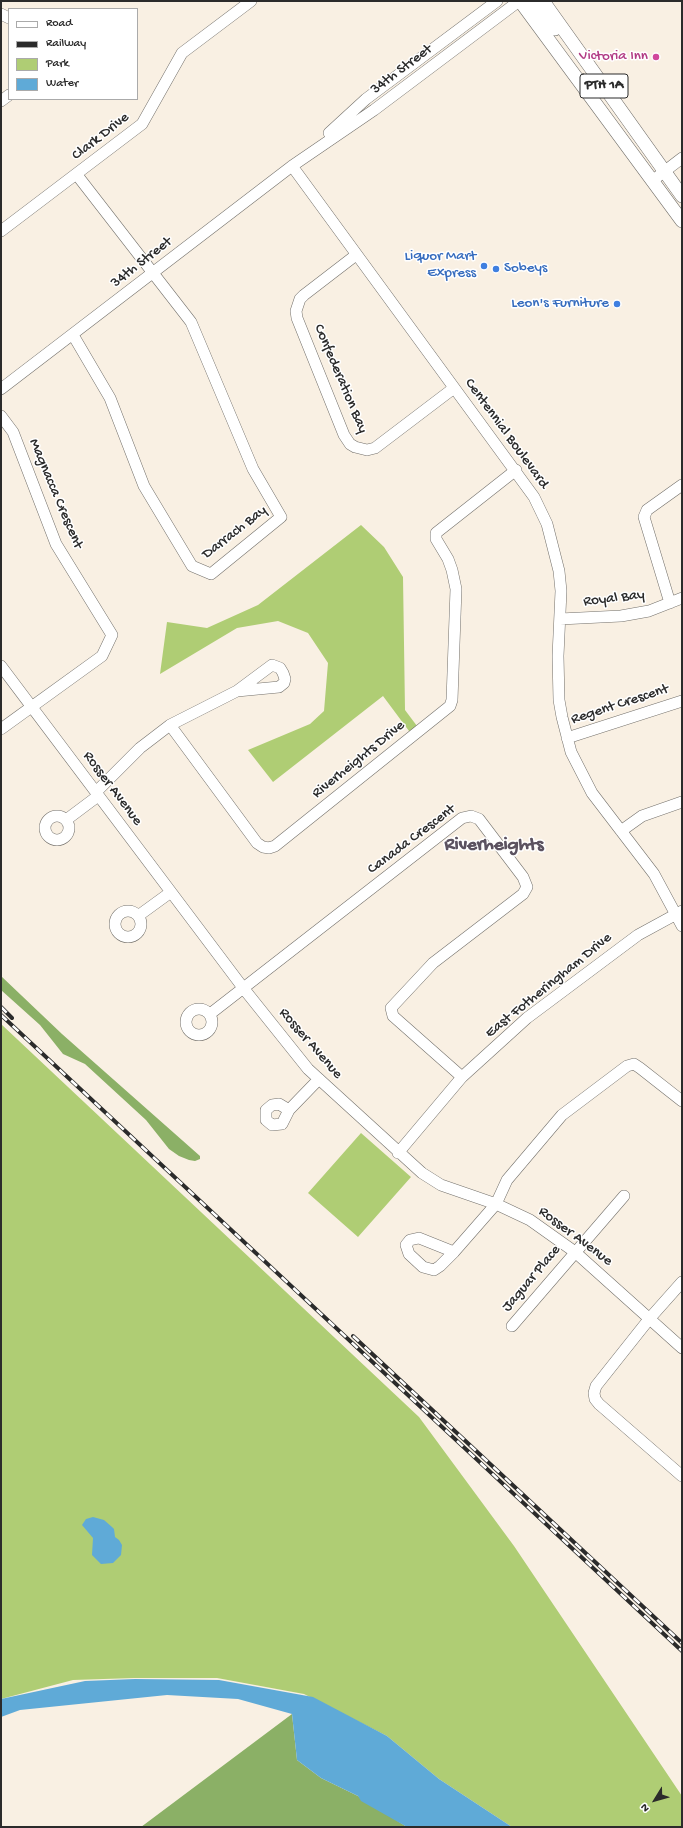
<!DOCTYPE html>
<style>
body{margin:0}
#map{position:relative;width:683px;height:1828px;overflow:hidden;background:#f9f0e3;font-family:"Gochi Hand",sans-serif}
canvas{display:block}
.frame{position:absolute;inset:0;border:2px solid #2b2b2b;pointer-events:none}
.legend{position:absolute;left:8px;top:8px;width:130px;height:92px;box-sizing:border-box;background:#fff;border:1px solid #aaa;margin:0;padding:5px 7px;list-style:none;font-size:12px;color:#2b2b2b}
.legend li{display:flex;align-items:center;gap:8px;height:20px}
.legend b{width:20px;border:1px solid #aaa}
.north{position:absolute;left:635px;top:1780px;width:40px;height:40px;-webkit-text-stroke:3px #fff;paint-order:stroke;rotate:233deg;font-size:11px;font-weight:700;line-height:16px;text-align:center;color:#2b2b2b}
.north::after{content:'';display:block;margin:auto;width:14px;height:18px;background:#2b2b2b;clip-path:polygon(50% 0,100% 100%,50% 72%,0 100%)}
</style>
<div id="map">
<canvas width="683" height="1828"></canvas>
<div class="frame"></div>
<ul class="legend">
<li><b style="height:5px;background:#fff"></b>Road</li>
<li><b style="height:5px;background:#2b2b2b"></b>Railway</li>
<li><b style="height:11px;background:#afcd74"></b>Park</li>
<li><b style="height:11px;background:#5faad7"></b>Water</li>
</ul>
<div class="north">N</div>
</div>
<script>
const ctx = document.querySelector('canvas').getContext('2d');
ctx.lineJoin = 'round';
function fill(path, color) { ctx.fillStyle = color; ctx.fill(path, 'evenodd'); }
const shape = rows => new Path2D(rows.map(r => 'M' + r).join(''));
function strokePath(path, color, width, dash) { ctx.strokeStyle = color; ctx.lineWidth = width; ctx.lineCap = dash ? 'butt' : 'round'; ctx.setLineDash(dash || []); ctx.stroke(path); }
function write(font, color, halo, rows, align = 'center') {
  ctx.font = font + ' "Gochi Hand",sans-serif'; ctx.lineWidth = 3; ctx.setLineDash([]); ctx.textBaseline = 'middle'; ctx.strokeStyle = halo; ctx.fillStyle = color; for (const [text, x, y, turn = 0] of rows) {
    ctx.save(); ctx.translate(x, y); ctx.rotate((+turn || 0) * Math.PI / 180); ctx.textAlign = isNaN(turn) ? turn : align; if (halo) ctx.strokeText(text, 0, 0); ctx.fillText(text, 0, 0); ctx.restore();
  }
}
fill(shape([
 [361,525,384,547,403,577,405,710,420,730,412,735,383,696,273,782,248,750,310,724,324,711,328,663,308,633,278,621,237,628,160,674,167,622,207,628,258,605],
 [1,1024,419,1417,514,1546,682,1796,682,1827,512,1827,439,1779,387,1736,304,1694,217,1678,134,1678,73,1680,1,1699],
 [361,1133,411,1177,358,1237,308,1193]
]), '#afcd74');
fill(shape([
 [1,976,62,1034,200,1156,200,1159,195,1161,189,1160,179,1156,169,1149,146,1120,85,1064,63,1054,40,1025,1,990],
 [292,1714,297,1760,321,1778,358,1796,407,1827,141,1827]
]), '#8bb066');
fill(shape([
 [93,1517,104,1520,112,1527,114,1529,115,1537,119,1540,122,1545,121,1555,113,1563,101,1564,92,1555,93,1538,82,1525,86,1519],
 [135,1679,219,1680,313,1697,387,1736,439,1779,512,1827,407,1827,361,1801,358,1796,321,1778,297,1760,292,1714,238,1699,167,1695,20,1710,1,1717,1,1699,85,1681]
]), '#5faad7');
const minor = shape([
 [1,14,9,18],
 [1,101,9,95],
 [329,133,366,99,497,1],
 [292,166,534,497,547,524,559,571,561,591,558,656,559,700,562,717,571,752,592,793,654,874,682,926],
 [652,181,682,158],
 [1,231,142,124,182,53,251,1],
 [356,255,304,295,300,299,296,311,297,318,344,435,350,444,355,447,367,450,375,448,454,388],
 [73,335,110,398,144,486,192,566,211,574,281,517,253,469,191,322,77,175],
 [1,389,292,166,374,110,519,1],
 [1,416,13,432,56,544,112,635,102,656,1,729],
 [670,603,644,517,647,510,682,485],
 [560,619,621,616,649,611,682,598],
 [1,666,244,989,308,1069,422,1173,441,1185,496,1204,530,1220,575,1252,682,1348],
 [170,725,257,843,263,847,269,848,275,846,450,706,452,700,456,589,452,570,448,559,436,539,436,533,516,470],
 [567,738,682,701],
 [96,792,140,748,170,725,237,691,272,665,280,668,283,673,285,679,284,683,279,687,237,691],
 '45 828a12 12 0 1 1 24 0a12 12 0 1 1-24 0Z',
 [66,820,98,796],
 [621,831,642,816,682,802],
 '115 924a13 13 0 1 1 26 0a13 13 0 1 1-26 0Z',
 [138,916,171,892],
 '186 1022a13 13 0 1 1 26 0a13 13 0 1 1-26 0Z',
 [210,1014,462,818,471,816,479,819,523,877,527,887,523,894,433,963,391,1008,393,1016,462,1077],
 [289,1110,279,1104,272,1105,266,1110,266,1120,272,1125,282,1124,289,1110,319,1079],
 [398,1153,462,1077,527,1018,638,935,682,911],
 [454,1252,419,1238,410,1240,406,1245,409,1254,423,1267,434,1270,440,1266,454,1252,496,1204,507,1180,562,1115,627,1066,634,1064,640,1068,682,1101],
 [682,1282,650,1318,596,1386,594,1393,595,1399,599,1404,682,1476],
 [512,1326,624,1196]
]);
const major = shape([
 [520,1,682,221],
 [529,1,555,29],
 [543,1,682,196]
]);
strokePath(minor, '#73706b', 12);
strokePath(major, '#73706b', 14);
strokePath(minor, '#fff', 11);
strokePath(major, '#fff', 13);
const rail = shape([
 [1,1007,12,1018],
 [1,1015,682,1651],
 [353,1336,682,1643]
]);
strokePath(rail, '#2b2b2b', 4);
strokePath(rail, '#fff', 2.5, [8]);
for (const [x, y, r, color] of [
 [656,57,4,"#d1479c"],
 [484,266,4,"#3f7fe0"],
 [496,269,4,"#3f7fe0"],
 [617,304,4,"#3f7fe0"]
]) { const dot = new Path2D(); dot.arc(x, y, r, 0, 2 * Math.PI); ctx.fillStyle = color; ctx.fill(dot); strokePath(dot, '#fff', 1.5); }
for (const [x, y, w] of [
 [604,86,48]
]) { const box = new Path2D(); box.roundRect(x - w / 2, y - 12, w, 24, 3); ctx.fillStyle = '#fff'; ctx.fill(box); strokePath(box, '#2b2b2b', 1); }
write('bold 14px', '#2b2b2b', null, [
 ["PTH 1A",604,86]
]);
write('15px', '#b23c85', '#fff', [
 ["Victoria Inn",648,57]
], 'right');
write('15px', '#2b2b2b', '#fff', [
 ["34th Street",402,70,-37],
 ["Clark Drive",101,137,-38],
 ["34th Street",142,263,-38],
 ["Confederation Bay",340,379,67],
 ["Centennial Boulevard",506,434,54],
 ["Magnacca Crescent",55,494,67],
 ["Darrach Bay",235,533,-38],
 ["Royal Bay",614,599,-7],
 ["Regent Crescent",620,705,-18],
 ["Riverheights Drive",359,760,-39],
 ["Rosser Avenue",112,789,53],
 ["Canada Crescent",412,840,-37],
 ["East Fotheringham Drive",549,986,-39],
 ["Rosser Avenue",310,1044,49],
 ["Rosser Avenue",575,1237,37],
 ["Jaguar Place",532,1279,-50]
]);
write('15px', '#366cbe', '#fff', [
 ["Liquor Mart",476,257],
 ["Express",476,274],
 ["Sobeys",504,269,"left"],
 ["Leon's Furniture",609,304]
], 'right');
write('bold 19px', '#5b5260', '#fff', [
 ["Riverheights",494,846]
]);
</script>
